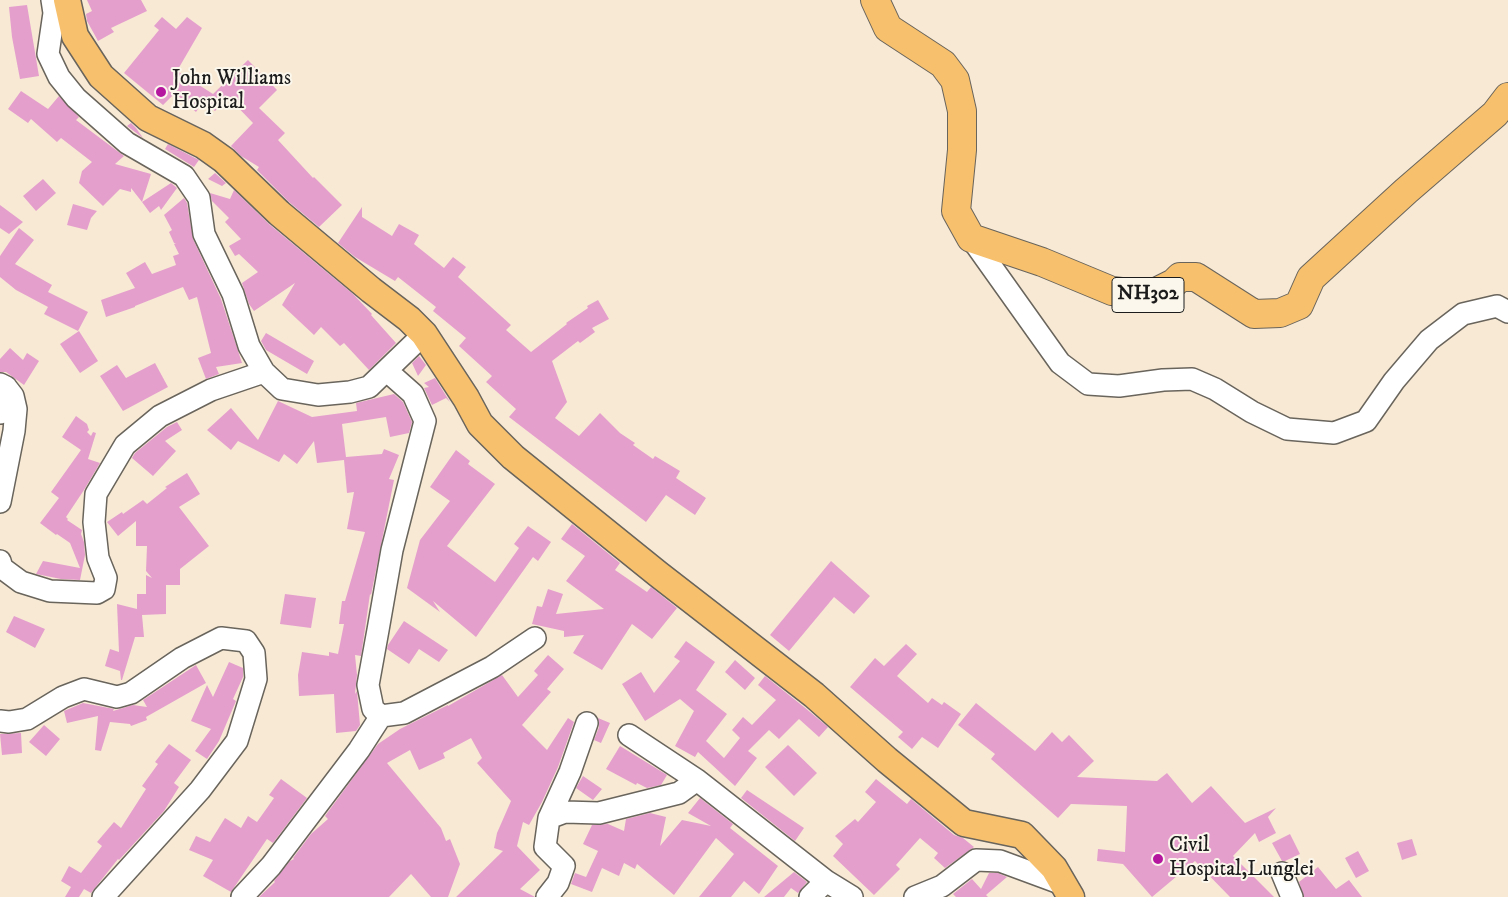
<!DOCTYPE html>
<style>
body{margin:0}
canvas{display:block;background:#f7e9d4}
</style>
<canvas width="1508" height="897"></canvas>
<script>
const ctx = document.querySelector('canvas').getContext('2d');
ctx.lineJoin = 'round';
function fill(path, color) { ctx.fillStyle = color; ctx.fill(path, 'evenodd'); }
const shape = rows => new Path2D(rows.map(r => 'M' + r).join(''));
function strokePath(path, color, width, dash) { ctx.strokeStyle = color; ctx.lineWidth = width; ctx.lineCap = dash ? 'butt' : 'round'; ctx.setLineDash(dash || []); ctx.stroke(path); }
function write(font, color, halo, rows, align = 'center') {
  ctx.font = font + ' "IM FELL DW Pica",serif'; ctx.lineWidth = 4; ctx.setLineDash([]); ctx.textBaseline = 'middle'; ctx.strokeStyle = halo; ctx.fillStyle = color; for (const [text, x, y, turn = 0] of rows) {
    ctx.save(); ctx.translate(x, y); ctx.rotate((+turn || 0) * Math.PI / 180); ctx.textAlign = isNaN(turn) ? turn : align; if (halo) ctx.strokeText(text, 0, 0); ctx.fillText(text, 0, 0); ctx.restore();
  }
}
fill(shape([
 [87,0,141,0,147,11,111,28,114,32,98,41,87,21,86,14,92,11],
 [27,5,39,76,20,79,12,37,9,7],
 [162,17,176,29,187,17,202,28,177,71,213,94,248,60,277,90,259,108,285,133,278,140,313,178,314,177,342,205,319,227,289,202,257,170,259,167,241,156,231,146,253,123,228,97,215,111,203,102,196,112,175,93,163,105,124,73,159,30,154,26],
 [21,91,48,109,59,96,79,117,76,120,124,156,115,164,151,174,142,202,131,188,131,192,120,189,103,206,79,183,82,171,92,162,61,138,57,142,31,119,28,123,8,109],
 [131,123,136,128,143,138,127,126],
 [168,144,195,158,199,160,194,167,165,149],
 [215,173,226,183,222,186,208,179],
 [43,179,56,193,36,211,23,196],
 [171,183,177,188,161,210,159,206,150,213,142,202],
 [234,190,269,224,353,294,372,314,371,315,396,343,369,370,344,343,340,346,321,327,314,335,282,305,295,283,254,311,249,304,242,283,258,272,239,254,235,256,229,246,241,239,225,222,229,218,212,201,210,193,230,199],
 [184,198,187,203,193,239,221,299,242,363,216,367,219,374,206,379,198,358,211,353,197,297,189,300,183,287,135,306,135,307,106,317,101,300,135,288,126,273,145,262,152,274,176,265,173,256,179,254,174,244,176,243,174,243,169,232,172,230,164,215],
 [73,204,97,211,91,218,87,230,67,225],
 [0,205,23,222,9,234,0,228],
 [362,207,362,217,392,236,399,224,419,235,414,244,444,268,453,257,466,267,458,277,511,325,506,330,531,352,567,324,566,323,588,308,587,306,598,300,609,319,592,328,595,332,580,343,578,341,552,361,567,402,555,418,579,436,600,413,620,433,635,443,633,445,653,459,655,456,680,471,676,478,706,498,695,515,666,495,646,522,509,417,516,409,486,382,492,376,459,346,466,338,433,311,436,307,398,277,395,281,355,257,338,243],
 [19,228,34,240,15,264,52,285,48,292,88,312,78,331,44,314,48,307,16,290,0,277,0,256],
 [79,331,98,361,80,373,60,344],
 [266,333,314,361,307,374,266,350,261,341],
 [10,348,23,360,27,353,39,361,24,385,6,372,0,372,0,359],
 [419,356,426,365,418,376,412,363],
 [155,363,168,387,123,411,100,376,117,365,126,378],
 [435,378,450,402,446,398,432,405,424,388,429,387,424,383],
 [394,394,403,402,412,422,409,433,390,437,386,417,342,424,346,457,382,454,384,449,399,455,389,479,394,480,371,595,370,594,361,656,355,655,357,675,355,694,357,691,360,725,356,731,336,733,334,694,299,696,298,675,302,652,329,656,329,652,338,654,344,624,339,624,342,601,345,601,365,532,347,529,354,492,347,493,344,460,317,463,314,441,297,464,284,454,279,462,238,441,231,450,207,430,231,408,258,440,278,401,312,417,357,411,356,403],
 [76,416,87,424,89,430,87,432,91,436,93,432,96,433,88,459,100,463,84,490,66,517,68,519,67,520,82,530,81,534,84,542,85,555,80,580,61,579,36,574,43,561,80,568,70,543,57,534,56,535,40,523,59,498,51,492,81,450,62,437],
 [177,422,182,430,165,441,176,451,153,476,132,458,135,453,167,427],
 [456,450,470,461,468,464,495,484,447,546,495,582,519,548,514,544,528,526,551,542,538,561,533,557,476,637,433,601,440,612,407,588,420,540,450,501,430,487],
 [187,473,200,494,179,507,209,546,180,569,180,585,166,585,166,614,142,615,144,637,135,637,122,680,121,680,120,671,105,666,110,649,119,652,117,604,137,609,137,594,146,594,146,575,152,578,146,571,147,546,136,546,136,521,118,536,107,522,122,512,123,514,143,500,147,504,167,488,165,487],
 [572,524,620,563,615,570,647,592,651,587,677,608,652,639,632,624,602,670,573,653,584,635,564,637,564,631,532,624,537,606,542,607,548,589,563,594,556,614,604,609,566,581,585,556,561,539],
 [831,561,870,596,854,614,834,597,789,651,770,635],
 [285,594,316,598,311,628,280,624],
 [14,616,45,629,35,648,6,632],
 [404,621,448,650,439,662,419,649,409,664,387,649,388,645],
 [686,641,715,662,696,690,727,714,706,741,724,758,740,738,732,730,743,717,752,725,776,700,758,685,765,676,804,707,828,727,819,737,799,719,779,739,769,730,748,751,757,758,735,786,698,752,695,757,675,746,694,711,680,699,645,721,622,684,641,672,654,693,680,661,674,657],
 [906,644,917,654,897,676,928,703,932,698,942,705,944,702,961,714,938,748,922,737,912,749,898,737,903,732,850,687,875,658,884,666],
 [548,655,564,669,547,689,551,692,522,725,547,750,568,718,574,722,558,767,542,802,529,825,523,822,517,846,540,870,520,889,535,897,456,897,503,851,494,848,497,833,511,801,477,763,482,758,471,738,443,753,445,758,419,770,410,750,387,763,441,828,446,841,450,839,460,864,448,897,431,897,411,874,389,897,259,897,275,882,274,881,290,861,294,859,293,858,311,834,328,819,325,816,378,744,400,729,448,705,448,706,502,675,518,697,538,675,534,671],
 [735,660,755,678,745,690,725,672],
 [229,662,243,668,243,677,233,699,236,701,219,741,207,759,195,751,211,729,191,721,207,685,213,697],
 [196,665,206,683,146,717,147,720,131,726,130,724,110,722,101,751,95,750,98,716,67,723,64,711,83,703,114,709,113,711,133,705,147,707,143,700],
 [976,703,1035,751,1052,732,1062,742,1069,735,1094,761,1077,777,1157,781,1167,773,1192,803,1211,786,1245,823,1276,808,1268,817,1276,833,1259,842,1255,833,1233,856,1274,897,1230,897,1195,861,1152,897,1123,864,1097,861,1098,849,1125,852,1127,806,1071,804,1058,818,991,759,995,754,958,725],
 [598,718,610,723,601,743,594,740,599,727],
 [44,725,60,739,46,756,29,742],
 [21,733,22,753,2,755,0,734],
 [169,744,191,760,174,783,179,787,164,811,119,860,118,859,91,893,84,889,79,897,65,897,71,887,61,881,69,866,81,873,102,846,97,842,114,822,121,828,146,789,142,786,158,764,155,762],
 [788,745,817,773,794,796,765,767],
 [620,746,667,775,661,785,647,788,637,783,636,785,606,769],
 [583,776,602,789,593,800,576,788],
 [281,779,307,798,273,843,267,839,231,892,203,876,213,860,189,850,196,836,210,842,225,818,241,828,248,816,257,822,274,798,269,795],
 [876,779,907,804,911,799,954,835,963,838,974,847,945,868,934,858,938,853,920,838,896,865,900,869,874,895,833,856,843,844,835,836,855,819,858,822,876,802,865,792],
 [747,790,804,828,795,841,741,798],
 [700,798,733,824,730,828,778,866,759,894,744,881,731,897,699,897,734,854,716,838,674,895,637,864,635,869,624,863,619,876,602,868,592,892,571,884,575,873,586,877,598,851,583,844,592,825,608,824,624,831,626,819,650,813,666,817,660,846,682,820,711,826,688,813],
 [1290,834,1300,854,1285,861,1282,861,1272,843],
 [1412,839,1417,855,1402,860,1397,843],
 [1358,851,1369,871,1356,878,1345,858],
 [1318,867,1336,889,1349,880,1362,897,1304,897,1299,882],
 [794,872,807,882,798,893,791,888,784,897,764,897],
 [989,873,998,873,1007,877,986,895,988,897,956,897,953,894,972,879,981,889]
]), '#e59fcd');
const minor = shape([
 [52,0,54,13,48,54,59,77,76,98,127,143,184,176,199,198,204,234,233,294,249,346,264,372,282,389,318,395,350,392,369,387,424,334],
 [971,238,1060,363,1088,384,1119,386,1163,380,1192,379,1215,389,1252,412,1287,429,1334,433,1366,421,1394,381,1429,340,1463,314,1497,306,1508,312],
 [387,371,413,394,425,421,392,550,378,630,368,685,373,709,381,716,404,713,492,667,535,638],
 [0,413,6,387,0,384],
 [0,502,14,431,16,409,13,396,6,387],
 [0,561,2,568,21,582,50,591,97,593,104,589,106,578,98,558,94,522,96,494,125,445,160,416,211,390,264,372],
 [0,721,9,722,27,719,63,697,84,689,117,697,131,693,182,658,221,638,246,641,254,653,256,679,237,741,200,790,103,897],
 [629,735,697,780,826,881,852,897],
 [549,818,570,772,587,723],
 [1282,873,1292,897],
 [242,897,271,866,359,750,381,716],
 [547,897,558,883,564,866,545,847,549,818,565,812,599,813,679,793,697,780],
 [810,897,826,881],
 [915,897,942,886,976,860,1000,861,1065,885]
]);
const major = shape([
 [67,0,75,36,101,76,148,118,203,145,224,160,279,213,371,290,409,319,424,334,466,398,480,424,513,457,658,574,814,695,887,760,964,823,1022,835,1054,868,1071,897]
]);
const highway = shape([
 [875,0,888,28,943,64,955,80,962,111,962,150,956,211,971,238,1042,262,1112,291,1150,295,1174,283,1180,277,1196,277,1254,314,1280,313,1299,305,1311,278,1406,191,1495,114,1508,97]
]);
strokePath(minor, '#69645c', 24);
strokePath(major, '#69645c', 29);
strokePath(highway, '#69645c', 30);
strokePath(minor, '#fff', 21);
strokePath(major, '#f7c06c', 26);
strokePath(highway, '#f7c06c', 28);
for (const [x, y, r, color] of [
 [161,92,6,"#b5179e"],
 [1158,859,6,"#b5179e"]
]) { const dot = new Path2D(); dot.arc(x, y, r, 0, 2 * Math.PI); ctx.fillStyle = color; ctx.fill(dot); strokePath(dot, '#fbf7ec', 2); }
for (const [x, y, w] of [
 [1148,295,72]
]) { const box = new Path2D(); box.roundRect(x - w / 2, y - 17.5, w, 35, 4); ctx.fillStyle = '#fbf7ec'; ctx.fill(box); strokePath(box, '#1c1c1c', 1); }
write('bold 20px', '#1c1c1c', null, [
 ["NH302",1148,295]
]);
write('21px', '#1c1c1c', '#fbf7ec', [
 ["John Williams",172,80],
 ["Hospital",172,104],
 ["Civil",1169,847],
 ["Hospital,Lunglei",1169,871]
], 'left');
</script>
